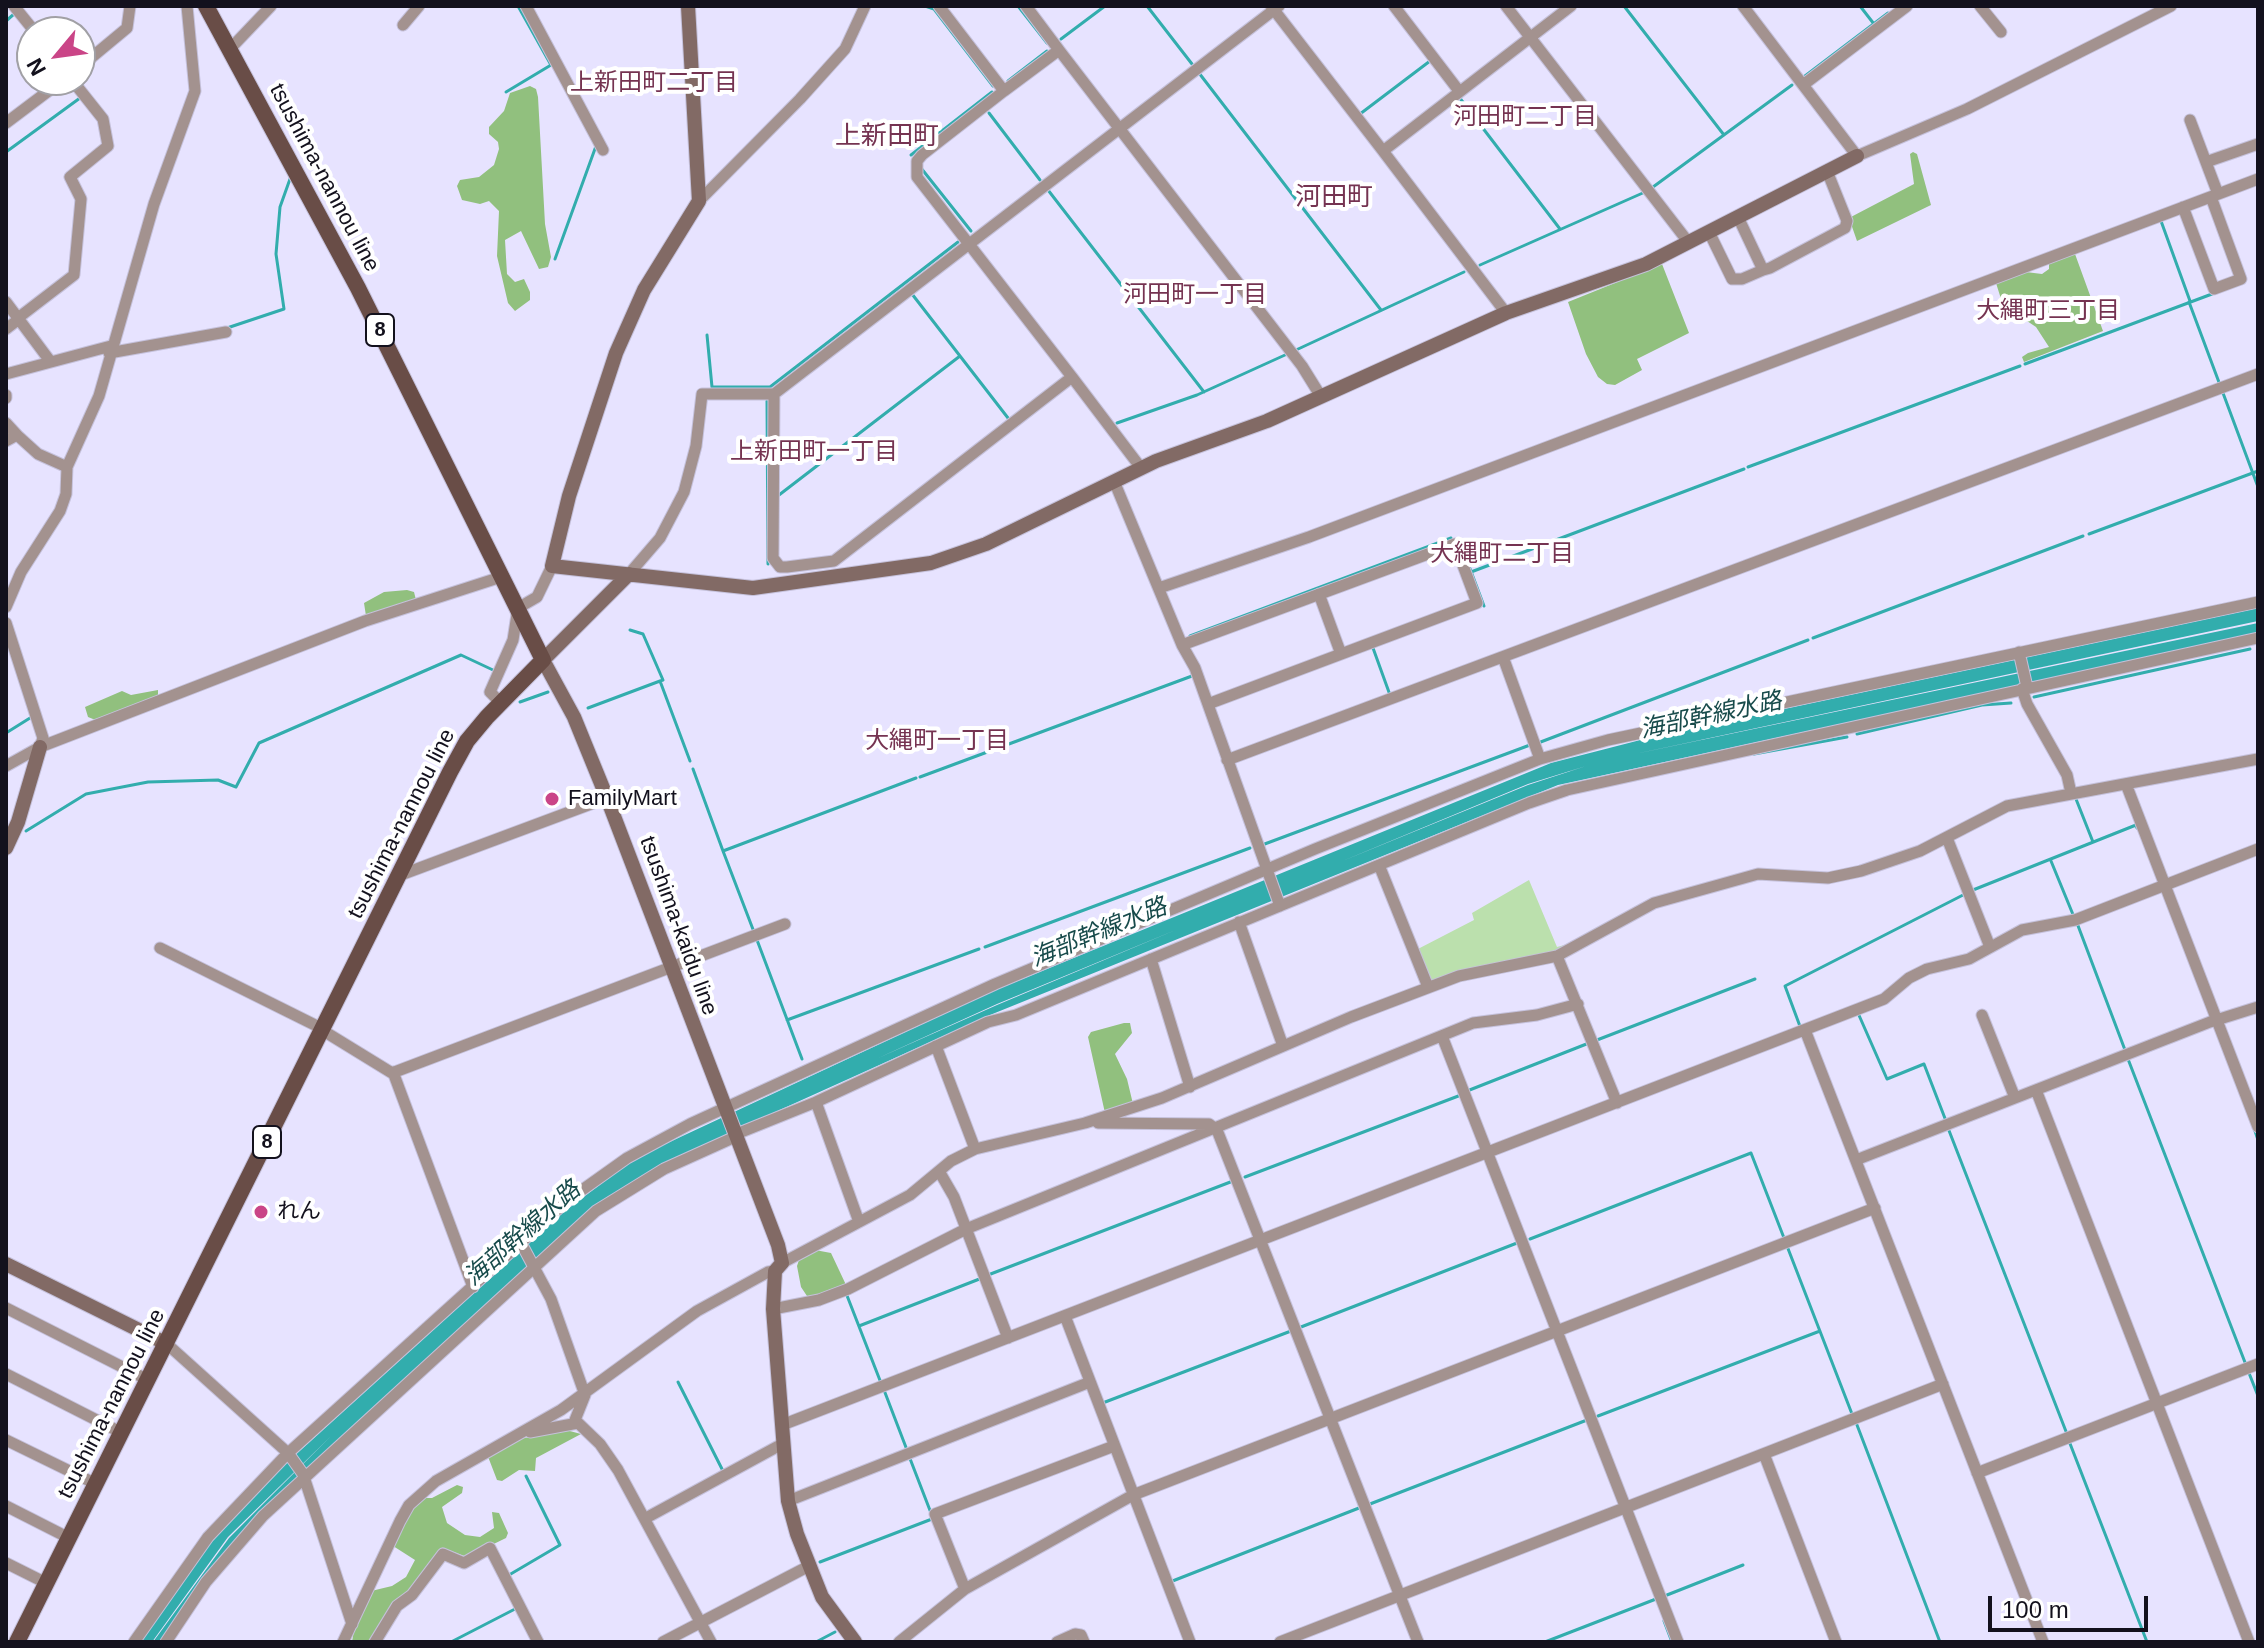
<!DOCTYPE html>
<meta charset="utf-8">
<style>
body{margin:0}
#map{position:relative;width:2264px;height:1648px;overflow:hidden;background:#e7e3ff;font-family:Helvetica,sans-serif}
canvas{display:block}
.frame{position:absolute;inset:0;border:8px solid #13111d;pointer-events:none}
.north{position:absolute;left:16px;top:16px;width:80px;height:80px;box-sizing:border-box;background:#fff;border:2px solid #a1a0a5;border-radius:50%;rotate:241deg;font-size:22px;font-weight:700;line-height:32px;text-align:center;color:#13111d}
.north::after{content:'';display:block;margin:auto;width:28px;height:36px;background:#ca4587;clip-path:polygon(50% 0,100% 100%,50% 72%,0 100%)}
.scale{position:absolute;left:1988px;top:1596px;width:160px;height:36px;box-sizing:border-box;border:4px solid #13111d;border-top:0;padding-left:10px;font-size:24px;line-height:28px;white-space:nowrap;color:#13111d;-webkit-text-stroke:6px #fff;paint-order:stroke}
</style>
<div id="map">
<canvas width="2264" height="1648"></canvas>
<div class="frame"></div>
<div class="north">N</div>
<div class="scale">100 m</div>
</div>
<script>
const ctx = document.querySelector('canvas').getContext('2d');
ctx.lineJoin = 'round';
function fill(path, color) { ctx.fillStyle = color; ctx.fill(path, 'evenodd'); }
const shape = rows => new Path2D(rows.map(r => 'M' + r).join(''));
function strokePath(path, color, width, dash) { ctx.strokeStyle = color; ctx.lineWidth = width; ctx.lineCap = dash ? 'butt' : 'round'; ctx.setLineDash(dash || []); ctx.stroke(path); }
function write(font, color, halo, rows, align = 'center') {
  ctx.font = font + ' Helvetica,"Noto Sans JP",sans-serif'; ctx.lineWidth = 8; ctx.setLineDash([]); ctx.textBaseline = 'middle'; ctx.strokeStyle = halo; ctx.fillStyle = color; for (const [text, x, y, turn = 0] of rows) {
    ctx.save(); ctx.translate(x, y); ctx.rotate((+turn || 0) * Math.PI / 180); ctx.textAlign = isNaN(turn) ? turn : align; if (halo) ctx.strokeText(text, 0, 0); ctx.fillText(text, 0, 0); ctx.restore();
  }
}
fill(shape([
 [1529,880,1557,947,1575,942,1557,953,1430,981,1414,951,1474,920,1472,913]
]), '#bbe0ad');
fill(shape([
 [530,86,536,89,538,97,545,224,551,257,548,267,539,269,521,231,505,240,507,274,515,282,524,279,530,292,530,300,515,311,508,303,497,256,499,211,489,201,480,204,462,200,457,186,460,180,479,177,494,165,499,149,498,142,489,134,489,127,504,111,510,93],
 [1913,152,1917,154,1931,205,1857,241,1849,218,1914,184,1910,154],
 [2075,254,2103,331,2024,362,2022,357,2028,353,2049,347,2036,327,2024,319,2010,321,2007,318,1996,283,2026,272,2042,274,2049,269,2049,264],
 [1662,264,1689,333,1637,359,1642,370,1615,385,1607,384,1598,377,1586,354,1568,302],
 [407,590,414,592,416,600,366,616,364,603,384,592],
 [158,690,158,698,98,721,88,717,85,707,122,691,131,695],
 [1124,1023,1130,1023,1132,1033,1115,1054,1127,1079,1133,1104,1105,1113,1088,1037,1091,1032],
 [815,1250,831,1253,847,1287,809,1299,801,1287,797,1266,800,1257],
 [566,1430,581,1434,536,1458,535,1471,519,1470,502,1481,497,1480,487,1454,519,1439],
 [457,1485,463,1487,462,1493,442,1507,447,1523,465,1535,480,1537,494,1528,492,1512,499,1513,508,1533,506,1538,467,1557,443,1548,371,1642,352,1642,356,1618,367,1592,392,1586,406,1577,415,1560,390,1544,411,1508,421,1498,432,1498]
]), '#91c07e');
fill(shape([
 [2258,608,2258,621,1630,755,2258,623,2258,634,1558,785,990,1015,731,1132,625,1187,304,1472,162,1642,153,1642,229,1538,331,1436,228,1537,152,1642,140,1642,199,1557,243,1505,293,1457,560,1215,623,1167,659,1147,993,991,1551,763,1652,737],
 [1586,766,1528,785,1340,862,1528,784],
 [1178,929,997,1005,876,1059,997,1004]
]), '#32adad');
strokePath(shape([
 [925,6,934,9,993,86],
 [1018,6,1047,43],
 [1147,6,1192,64],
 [1624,6,1724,135],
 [1860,6,1874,24],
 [6,21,14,14],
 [1061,39,1105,6],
 [1199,73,1381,310],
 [1805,76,1888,13],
 [1008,81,1047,51],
 [506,92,551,65,518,6],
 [1459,97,1560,229],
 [989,113,1040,180],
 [1360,114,1430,61],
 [6,152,80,98],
 [911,155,992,92],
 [921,168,971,231],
 [1653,187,1792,85],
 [1048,190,1204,392],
 [2161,221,2190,301],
 [555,259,596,146],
 [1480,265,1645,192],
 [912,294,1008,418],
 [2189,302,2220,385],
 [227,328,284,309,276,254,280,207,290,179],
 [707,335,712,387,770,387,958,242],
 [1296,350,1464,272],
 [2025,364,2212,294],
 [2223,393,2258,487],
 [767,401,768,564],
 [1117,423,1197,395,1285,355],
 [1748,467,2020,366],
 [779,495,960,356],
 [2089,534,2258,471],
 [1466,558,1484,606],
 [1471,572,1744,469],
 [630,630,643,634,663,680,660,681],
 [1190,636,1451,538],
 [1813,638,2083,536],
 [1373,648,1390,695],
 [2034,697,2250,649],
 [520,702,548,692],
 [588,708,660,681,690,761],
 [6,733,30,718],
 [1857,734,1982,705,2011,703],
 [1538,743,1808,640],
 [1754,754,1847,737],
 [693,769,723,851,916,778],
 [920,777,1192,676],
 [2076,799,2093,842],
 [26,831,86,794,148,782,218,780,236,787,259,743,461,655,493,670],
 [1262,845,1530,745],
 [723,851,754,932],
 [2051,861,2074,917],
 [1973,890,2136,825,2137,828],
 [2077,923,2125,1050],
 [757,940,802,1059],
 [985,947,1250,848],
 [1858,1013,1887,1079,1924,1064,1946,1121],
 [787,1020,979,949],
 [1801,1029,1785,986,1965,894],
 [1597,1040,1755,979],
 [2128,1059,2246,1365],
 [1467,1091,1589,1043],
 [1948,1128,2067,1434],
 [2254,1128,2258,1140],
 [1245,1177,1461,1095],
 [1530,1239,1751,1153,1784,1238],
 [1787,1246,1852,1414],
 [988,1275,1233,1181],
 [846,1293,881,1383],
 [859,1326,982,1278],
 [1301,1327,1517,1243],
 [2249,1373,2258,1396],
 [678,1382,723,1471],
 [884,1390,907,1450],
 [1100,1404,1291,1331],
 [1598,1416,1820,1331],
 [1857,1425,1940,1642],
 [2069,1441,2147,1642],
 [909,1456,931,1513],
 [1370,1504,1587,1420],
 [820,1562,932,1519],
 [509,1575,560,1545,526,1476],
 [1170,1582,1359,1508],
 [1667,1595,1743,1565],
 [1664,1621,1672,1642],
 [451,1642,515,1609],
 [816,1642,835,1632],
 [1545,1642,1656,1599]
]), '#32adad', 3);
const street = shape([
 [14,6,35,32],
 [526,6,603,150],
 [1271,6,1383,151],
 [1394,6,1459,91],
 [1506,6,1689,243],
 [1743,6,1857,156,1967,109,2171,6],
 [1980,6,2001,32],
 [403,25,419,6],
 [229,50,271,6],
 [1059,50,1302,366,1320,395],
 [80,67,127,28,130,6],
 [1803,85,1907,6],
 [1004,91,1059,50,1026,6],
 [2190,120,2218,194],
 [6,123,63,80],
 [2206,162,2258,144],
 [699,201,800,99,845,49,865,6],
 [2183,207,2214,289,2241,279,2211,197],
 [1738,217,1763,270,1770,268,1845,228,1847,221,1827,171],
 [1709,232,1732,279,1742,279,1763,270],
 [6,302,50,361],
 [1506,313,1383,151,1571,6],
 [18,318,74,275,81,199,70,177,108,146,103,119,72,80],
 [6,329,19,319],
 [109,353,226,332],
 [6,374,111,346],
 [1072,377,1141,468],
 [774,394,773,558,780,567,787,567,834,561,1072,377,917,177,917,161,922,155,1004,91,939,6],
 [6,395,6,398],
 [6,423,17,435,6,441],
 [17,435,38,454,67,467],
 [1114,481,1182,645,1195,668,1280,906],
 [629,574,660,538,684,492,696,446,702,394,774,394,1279,6],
 [1159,588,1309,537,2258,179],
 [1319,594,1341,654],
 [6,607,21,572,60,511,66,494,67,467,99,396,154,204,195,91,187,6],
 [6,623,43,738,40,747],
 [1182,645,1455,544,1477,603,1208,704],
 [2019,652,2027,687],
 [1503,657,1540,759],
 [2022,689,2027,704,2067,775,2071,793],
 [501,703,490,692,513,640,518,608,537,597,552,566],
 [1227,760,2258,374],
 [6,766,40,747,365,621,501,577],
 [2126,784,2258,1127],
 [1947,838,1990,947],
 [1379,865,1428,987],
 [398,876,607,798],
 [1239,922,1283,1046],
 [160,948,323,1029],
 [1557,956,1617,1103],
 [1151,959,1190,1087],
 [1982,1015,2015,1098],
 [322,1030,392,1073,785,924],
 [1805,1030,2043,1642],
 [1442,1036,1678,1642],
 [936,1046,975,1149],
 [393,1072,473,1287],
 [2036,1090,2249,1642],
 [816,1102,859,1222],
 [1098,1123,1209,1124,1217,1130,1418,1642],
 [734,1135,816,1102,988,1022,1016,1015,1529,803,1567,790,2258,638],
 [1856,1160,2210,1022,2258,1007],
 [939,1171,954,1197,1008,1338],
 [521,1243,551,1299,585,1395,575,1420,600,1444,618,1470,711,1642],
 [782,1263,910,1195,951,1161,975,1149,1085,1123,1162,1098,1351,1017,1459,976,1557,956,1654,903,1758,874,1828,878,1861,871,1920,851,2007,806,2258,759],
 [6,1308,148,1380],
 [773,1309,819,1300,848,1289,966,1229,1473,1023,1537,1015,1578,1004],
 [1065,1316,1190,1642],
 [167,1344,288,1453,303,1474,352,1624],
 [6,1374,122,1433],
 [782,1425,1884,999,1909,978,1927,969,1969,959,2022,930,2075,920,2258,849],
 [530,1432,578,1423],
 [6,1440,96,1484],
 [1764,1454,1836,1642],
 [1977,1473,2258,1364],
 [788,1501,1090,1382],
 [6,1506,69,1538],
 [646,1518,784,1443],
 [6,1563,46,1583],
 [965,1589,935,1514,1114,1446],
 [134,1642,208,1537,288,1453,568,1200,627,1158,690,1124,995,984,1315,849,1540,759,1608,740,2258,602],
 [166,1642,206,1582,263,1516,596,1211,664,1169,735,1137],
 [343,1642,400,1521,409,1505,436,1481,561,1410,697,1311,768,1272,775,1271],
 [375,1642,397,1606,412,1595,443,1554,464,1563,490,1548,538,1642],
 [663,1642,809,1566],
 [899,1642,965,1589,1133,1495,1875,1208],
 [1057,1642,1075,1634,1081,1635,1084,1642],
 [1280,1642,1943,1384]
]);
const secondary = shape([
 [688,6,699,201,644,290,616,353,569,496,552,566,753,588,931,563,986,544,1156,461,1267,421,1506,313,1646,264,1857,156],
 [629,574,543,660,574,717,607,798,778,1245,782,1263,775,1271,773,1309,788,1501,797,1534,822,1597,855,1642],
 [6,848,18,822,40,747],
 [6,1264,167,1344]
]);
const primary = shape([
 [17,1642,450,772,467,741,487,717,543,660,358,288,206,6]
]);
strokePath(street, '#c5c1db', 13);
strokePath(secondary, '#c5c1db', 16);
strokePath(primary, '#c5c1db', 18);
strokePath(street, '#a3928f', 11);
strokePath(secondary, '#826a65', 14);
strokePath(primary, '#694d47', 16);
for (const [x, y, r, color] of [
 [552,799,8,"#ca4587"],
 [261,1212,8,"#ca4587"]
]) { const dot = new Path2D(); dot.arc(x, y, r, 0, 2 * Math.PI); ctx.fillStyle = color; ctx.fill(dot); strokePath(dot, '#fff', 3); }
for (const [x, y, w] of [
 [380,330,28],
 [267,1142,28]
]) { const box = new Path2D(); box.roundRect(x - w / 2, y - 16, w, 32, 6); ctx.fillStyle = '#fff'; ctx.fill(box); strokePath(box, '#13111d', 2); }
write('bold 20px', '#13111d', null, [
 ["8",380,330],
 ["8",267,1142]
]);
write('22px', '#13111d', '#fff', [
 ["tsushima-nannou line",324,178,62],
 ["tsushima-nannou line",402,824,-63],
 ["tsushima-kaidu line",678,926,70],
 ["tsushima-nannou line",112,1404,-63]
]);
write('22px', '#13111d', '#fff', [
 ["FamilyMart",568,799],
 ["れん",277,1212]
], 'left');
write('24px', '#753351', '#fff', [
 ["上新田町二丁目",654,83],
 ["河田町二丁目",1525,117],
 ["河田町一丁目",1195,295],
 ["大縄町三丁目",2048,311],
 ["上新田町一丁目",814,452],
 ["大縄町二丁目",1502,554],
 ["大縄町一丁目",937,741]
]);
write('italic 24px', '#184b4b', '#fff', [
 ["海部幹線水路",1711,716,-12],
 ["海部幹線水路",1099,933,-22],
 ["海部幹線水路",523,1234,-41]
]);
write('26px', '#753351', '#fff', [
 ["上新田町",887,137],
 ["河田町",1334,198]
]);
</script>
